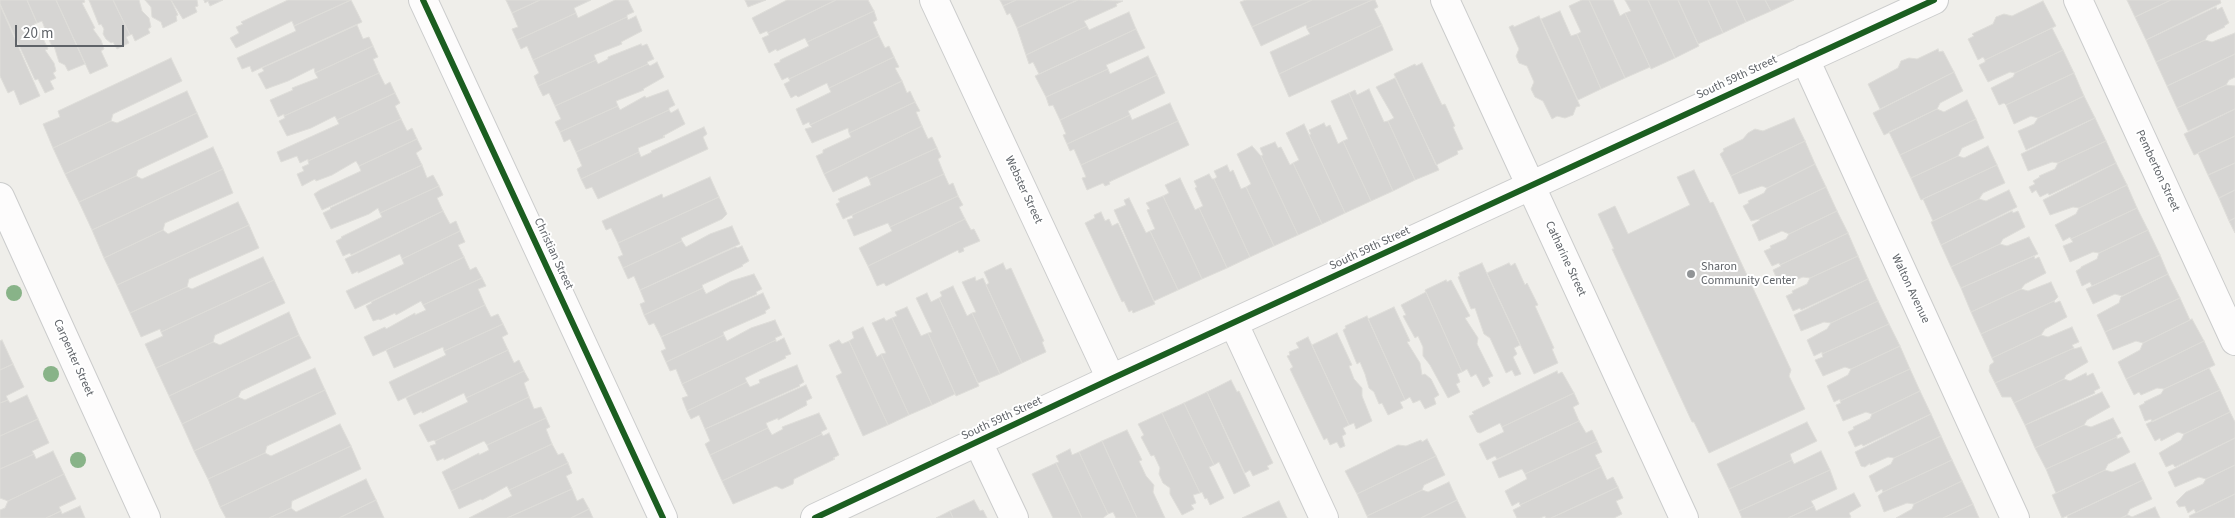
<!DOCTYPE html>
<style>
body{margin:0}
#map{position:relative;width:2235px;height:518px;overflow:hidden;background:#efeeea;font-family:"Source Sans 3",sans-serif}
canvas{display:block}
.scale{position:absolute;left:15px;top:25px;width:109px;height:22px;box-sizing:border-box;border:2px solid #5f6368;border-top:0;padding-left:6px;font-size:15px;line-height:18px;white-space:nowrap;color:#5f6368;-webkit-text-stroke:4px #fff;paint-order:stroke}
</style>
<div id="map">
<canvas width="2235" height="518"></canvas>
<div class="scale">20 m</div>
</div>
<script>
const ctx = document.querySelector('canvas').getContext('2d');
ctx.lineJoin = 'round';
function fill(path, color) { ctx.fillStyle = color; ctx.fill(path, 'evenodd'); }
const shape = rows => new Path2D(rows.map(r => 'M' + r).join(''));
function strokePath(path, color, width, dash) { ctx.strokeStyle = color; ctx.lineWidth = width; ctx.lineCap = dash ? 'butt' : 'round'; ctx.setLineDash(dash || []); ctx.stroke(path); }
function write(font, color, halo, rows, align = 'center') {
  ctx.font = font + ' "Source Sans 3",sans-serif'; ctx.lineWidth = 4; ctx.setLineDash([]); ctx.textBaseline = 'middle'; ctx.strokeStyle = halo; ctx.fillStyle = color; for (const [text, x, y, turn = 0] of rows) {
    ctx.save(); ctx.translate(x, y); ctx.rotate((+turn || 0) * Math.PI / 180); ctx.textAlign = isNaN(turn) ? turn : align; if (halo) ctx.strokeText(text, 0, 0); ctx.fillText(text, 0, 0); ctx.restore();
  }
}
const building = shape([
 [0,0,27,0,37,23,34,24,38,33,40,32,48,49,45,50,54,63,56,71,53,73,56,78,50,81,54,89,45,93,38,79,35,80,0,4,0,0],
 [27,0,56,0,85,64,68,71,65,65,59,62,54,46,52,47,42,21,37,23,27,0],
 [56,0,84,0,85,2,82,3,95,28,93,29,101,40,104,49,101,51,108,66,90,74,56,0],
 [89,0,113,0,130,35,126,37,129,43,117,49,113,42,111,43,106,39,103,34,104,29,101,24,99,25,89,0],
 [113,0,139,0,142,11,149,18,151,27,148,29,150,33,135,41,132,34,130,35,113,0],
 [145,0,171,0,178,15,176,16,177,21,163,28,161,22,152,17,151,7,145,0],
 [171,0,197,0,198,6,195,7,197,12,183,19,171,0],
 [204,0,223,0,210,6,208,1,205,3,204,0],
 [288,0,351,0,294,26,292,21,236,48,230,38,239,33,236,27,243,24,241,22,288,0],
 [351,0,362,22,252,72,250,66,242,69,237,58,296,31,294,26,351,0],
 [506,0,540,0,512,13,506,0],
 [540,0,591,0,574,8,576,13,517,40,512,29,518,27,512,13,540,0],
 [615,0,628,0,634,12,627,15,627,17,533,60,527,46,521,49,517,40,576,13,578,18,615,0],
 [745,0,766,0,748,7,745,0],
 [787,0,836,0,768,33,767,31,760,34,752,18,787,0],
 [836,0,868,0,874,11,807,42,805,38,777,51,776,49,769,53,762,38,769,35,768,33,836,0],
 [1000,0,1016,0,1003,6,1000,0],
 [1016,0,1077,0,1017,28,1010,13,1007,15,1003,6,1016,0],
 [1078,0,1123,1,1116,4,1117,6,1084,21,1087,26,1026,55,1017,28,1078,0],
 [1246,0,1312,0,1252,27,1240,2,1246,0],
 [1312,0,1372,0,1307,29,1306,25,1261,46,1252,27,1312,0],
 [1372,0,1375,0,1378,7,1374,9,1382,25,1279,74,1270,52,1310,34,1307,29,1372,0],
 [1582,0,1589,0,1625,78,1601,89,1577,34,1581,32,1569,6,1582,0],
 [1589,0,1613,0,1620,16,1625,13,1650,67,1625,78,1589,0],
 [1625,0,1648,0,1675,58,1651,69,1625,13,1631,11,1625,0],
 [1648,0,1678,0,1699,46,1675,58,1648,0],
 [1678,0,1708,0,1723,33,1698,44,1678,0],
 [1708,0,1736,0,1746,22,1723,33,1708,0],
 [1736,0,1765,0,1771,11,1746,22,1736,0],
 [1765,0,1794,0,1771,11,1765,0],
 [2127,0,2171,0,2135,17,2127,0],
 [2171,0,2220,0,2221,3,2146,40,2135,17,2171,0],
 [2043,1,2056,26,1985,60,1983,57,1978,60,1968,39,1974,36,1972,34,1993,24,1996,17,2004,14,2012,16,2043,1],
 [0,5,40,96,20,105,14,90,8,93,0,76,0,5],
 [2216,7,2217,10,2222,7,2229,23,2224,26,2225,27,2208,35,2205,40,2156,62,2146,40,2216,7],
 [874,11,877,20,873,22,879,36,789,79,788,77,782,80,774,64,780,62,780,60,809,46,807,42,874,11],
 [1560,11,1571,36,1577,34,1601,89,1578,100,1541,19,1560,11],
 [1129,12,1136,29,1039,74,1033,62,1029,64,1026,55,1087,26,1089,30,1129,12],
 [636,16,642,31,621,42,622,44,594,55,596,60,538,86,534,76,539,73,533,60,627,17,628,20,636,16],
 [1539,16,1580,106,1576,107,1573,115,1565,118,1557,116,1552,119,1543,101,1535,97,1531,89,1534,82,1527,66,1519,63,1516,56,1519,49,1509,27,1513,25,1514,27,1539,16],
 [357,25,363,39,369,37,373,46,315,73,314,68,288,81,266,89,258,74,264,71,262,68,357,25],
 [1382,25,1393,50,1289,97,1279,74,1382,25],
 [2052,28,2063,50,2015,73,2010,72,1988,82,1979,65,1985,62,1985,60,2052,28],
 [1136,29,1145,48,1106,65,1108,69,1046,97,1035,76,1136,29],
 [2235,33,2235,54,2167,86,2156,62,2205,40,2212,42,2235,33],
 [879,36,885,48,889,46,894,57,829,88,827,83,798,97,796,95,791,98,784,84,790,81,789,79,879,36],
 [641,44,642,46,647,44,654,59,647,62,648,64,555,106,549,93,543,96,538,86,596,60,598,64,608,59,608,57,641,44],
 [373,46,378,57,373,59,379,73,284,116,284,114,278,117,270,100,293,90,292,88,318,78,315,73,373,46],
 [1938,49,1939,52,1943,51,1954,72,1880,109,1868,84,1898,68,1901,61,1909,58,1917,59,1938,49],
 [2063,50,2074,73,2006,105,2004,103,1999,105,1991,88,2013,77,2015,73,2063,50],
 [2235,54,2235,77,2229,80,2226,85,2177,108,2167,86,2235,54],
 [1148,56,1157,75,1060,120,1053,105,1049,106,1046,97,1108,69,1110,74,1148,56],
 [894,57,899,67,895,68,902,81,810,125,809,122,803,125,796,109,831,92,829,88,894,57],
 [171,58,182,81,113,114,111,121,53,148,43,124,60,117,58,111,171,58],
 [657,62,664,77,643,89,644,90,616,101,618,106,560,132,555,122,561,119,555,106,648,64,650,66,657,62],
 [1422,63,1442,105,1445,104,1455,126,1453,127,1463,149,1457,151,1458,154,1436,165,1394,74,1415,64,1416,66,1422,63],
 [1954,72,1963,91,1940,103,1937,109,1884,135,1873,113,1954,72],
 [379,73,385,85,390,82,395,93,337,120,335,116,311,128,287,136,279,121,285,118,284,116,379,73],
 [2074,73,2084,96,2038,118,2031,116,2014,124,2006,105,2074,73],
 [1157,75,1165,93,1128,111,1130,115,1067,144,1063,135,1066,134,1060,120,1157,75],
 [1395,78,1439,170,1415,180,1388,121,1394,118,1376,87,1395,78],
 [902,81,907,93,910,91,915,102,849,133,848,128,812,143,805,129,812,127,810,125,902,81],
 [2226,85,2235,86,2235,109,2188,131,2177,108,2226,85],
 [1369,89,1384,122,1388,121,1415,180,1393,191,1349,93,1355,90,1357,95,1369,89],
 [668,90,675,105,669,108,669,110,576,152,570,139,564,142,560,132,618,106,620,110,645,96,646,98,668,90],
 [187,91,197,113,65,174,53,148,111,121,117,123,187,91],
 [395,93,400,103,395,106,401,119,308,161,308,159,300,163,297,156,281,162,277,152,339,124,337,120,395,93],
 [1349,93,1393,191,1371,201,1343,141,1348,139,1331,101,1349,93],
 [2084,96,2095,118,2026,150,2018,131,2034,124,2038,118,2084,96],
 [1967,100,1976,119,1900,155,1889,132,1937,109,1944,112,1967,100],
 [915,102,920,111,916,112,922,126,824,174,816,156,823,153,823,150,851,137,849,133,915,102],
 [1170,103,1178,121,1081,165,1074,149,1070,151,1067,144,1130,115,1132,120,1170,103],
 [678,109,685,124,663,136,665,137,638,148,639,152,581,179,577,169,582,166,576,152,669,110,671,113,678,109],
 [2235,109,2235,136,2194,155,2184,134,2235,109],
 [197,113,208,137,138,170,136,176,79,202,65,174,197,113],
 [1794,118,1805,141,1731,176,1720,154,1724,151,1723,149,1743,139,1748,133,1755,129,1763,131,1794,118],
 [2095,118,2106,141,2058,163,2052,162,2028,171,2021,154,2095,118],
 [401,119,407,131,412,128,417,139,359,166,356,161,332,175,316,181,315,179,302,186,297,174,304,171,302,167,309,164,308,161,401,119],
 [1976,119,1984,138,1962,148,1958,156,1911,178,1900,155,1976,119],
 [1178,121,1189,145,1109,182,1110,184,1105,186,1103,183,1087,190,1082,178,1086,177,1081,165,1178,121],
 [1324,123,1326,127,1330,125,1338,144,1343,141,1371,201,1345,213,1309,135,1311,134,1309,130,1324,123],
 [1304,124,1345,213,1322,224,1293,163,1299,160,1286,133,1304,124],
 [922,126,928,139,932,137,937,148,869,179,867,176,833,192,824,174,922,126],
 [704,127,707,134,703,137,708,149,598,199,592,187,586,189,581,179,639,152,641,157,652,152,651,151,704,127],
 [2235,136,2235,163,2208,175,2198,153,2235,136],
 [417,139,422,149,416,153,422,165,322,210,314,194,320,190,361,171,359,166,417,139],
 [1805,141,1815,164,1767,188,1762,186,1739,194,1731,176,1805,141],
 [2106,141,2116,163,2049,195,2048,193,2040,197,2036,190,2032,193,2029,187,2035,184,2033,181,2040,177,2039,176,2055,169,2058,163,2106,141],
 [1275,142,1278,148,1281,147,1290,165,1293,163,1322,224,1298,235,1261,156,1263,155,1260,148,1275,142],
 [1252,146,1261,156,1298,235,1274,246,1246,187,1251,184,1237,154,1252,146],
 [1988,146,1997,165,1921,200,1911,178,1958,156,1964,158,1988,146],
 [213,147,223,169,92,230,79,202,136,176,142,179,213,147],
 [937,148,941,157,938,159,944,174,843,219,836,204,840,202,838,199,871,185,869,179,937,148],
 [2116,163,2127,185,2079,208,2073,207,2050,215,2043,200,2116,163],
 [2235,163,2235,190,2219,198,2208,175,2235,163],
 [1815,164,1826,187,1759,219,1751,221,1743,206,1749,203,1748,201,1764,193,1767,188,1815,164],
 [422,165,427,178,433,175,439,186,380,213,378,208,369,214,331,229,323,213,331,209,330,208,422,165],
 [1227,165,1230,172,1233,170,1241,189,1246,187,1274,246,1250,257,1214,179,1217,177,1214,171,1227,165],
 [1997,165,2005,183,1983,193,1979,199,1933,221,1923,199,1997,165],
 [223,169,233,193,165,223,163,230,104,258,92,230,223,169],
 [1694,170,1710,203,1713,202,1791,370,1789,376,1805,409,1709,453,1694,422,1692,422,1612,249,1614,249,1598,214,1615,206,1628,234,1690,205,1677,177,1694,170],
 [944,174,949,185,953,183,958,196,890,227,888,223,854,236,847,220,853,218,852,215,944,174],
 [1209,174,1212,179,1214,179,1250,257,1227,268,1199,208,1203,206,1195,188,1197,187,1194,181,1209,174],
 [710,177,719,197,618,243,611,228,606,230,602,221,662,194,663,198,710,177],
 [1180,178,1195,210,1199,208,1227,268,1202,279,1163,196,1169,193,1165,185,1180,178],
 [2127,185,2137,208,2071,239,2070,237,2063,241,2055,225,2076,214,2079,208,2127,185],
 [439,186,443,195,437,198,443,211,351,255,350,253,343,256,336,241,342,238,341,237,382,217,380,213,439,186],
 [1826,187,1837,211,1789,234,1782,231,1759,241,1752,225,1760,220,1759,219,1826,187],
 [2009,190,2017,207,1941,245,1931,222,1979,199,1986,201,2009,190],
 [2235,190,2235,218,2229,221,2219,198,2235,190],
 [958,196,963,205,959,207,965,219,868,266,859,248,892,231,890,227,958,196],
 [1163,196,1202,279,1178,290,1150,231,1155,229,1147,210,1150,209,1146,203,1163,196],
 [719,197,727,214,722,219,681,238,682,241,623,268,618,257,623,255,618,243,719,197],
 [1129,198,1146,233,1150,231,1178,290,1154,301,1114,210,1126,205,1124,200,1129,198],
 [238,202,249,225,117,285,104,258,163,230,168,234,238,202],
 [2137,208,2148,230,2099,253,2093,252,2070,262,2063,246,2073,242,2071,239,2137,208],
 [443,211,450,224,456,221,460,231,402,259,400,254,358,273,358,271,352,274,345,259,443,211],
 [1837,211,1848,233,1780,265,1779,263,1772,266,1764,251,1771,248,1770,246,1786,239,1789,234,1837,211],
 [2012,211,2013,213,2018,211,2025,227,2003,239,2000,244,1951,267,1941,245,2012,211],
 [1101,212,1105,221,1109,219,1112,226,1118,223,1155,304,1133,313,1132,310,1129,312,1124,301,1122,302,1085,223,1095,218,1094,215,1101,212],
 [2235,218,2235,233,2229,221,2235,218],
 [965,219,971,230,974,229,980,241,963,248,964,251,959,253,958,250,886,286,884,283,877,286,868,266,965,219],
 [249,225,259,248,189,279,187,287,130,313,117,285,249,225],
 [732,226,740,244,640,290,634,276,628,279,623,268,682,241,686,247,710,234,732,226],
 [2148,230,2160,255,2092,286,2090,282,2082,286,2076,271,2081,268,2081,267,2097,259,2099,253,2148,230],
 [460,231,465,242,458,245,464,257,355,309,346,291,404,264,402,259,460,231],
 [1848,233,1858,256,1810,278,1803,277,1780,286,1773,270,1781,266,1780,265,1848,233],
 [2029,237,2038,254,1961,288,1951,267,2000,244,2007,246,2029,237],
 [742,246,749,261,742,265,743,266,702,285,703,288,644,315,640,304,645,302,640,290,736,247,737,248,742,246],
 [2160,255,2168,274,2122,296,2115,294,2093,304,2086,289,2160,255],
 [1858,256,1868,279,1801,310,1800,308,1793,311,1786,296,1793,293,1792,291,1807,284,1810,278,1858,256],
 [2034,256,2035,259,2039,257,2046,273,2025,284,2021,289,1971,312,1961,288,2034,256],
 [263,257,274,280,161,332,160,329,141,337,130,313,187,287,192,289,263,257],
 [464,257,470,270,476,267,482,278,423,305,421,301,396,315,395,313,380,320,379,319,373,321,366,306,372,303,371,302,464,257],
 [1003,263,1006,270,1011,268,1044,341,1042,342,1046,352,1022,363,986,285,989,283,984,272,1003,263],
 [1482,263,1520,345,1514,348,1517,354,1513,357,1521,374,1515,376,1512,370,1506,373,1490,338,1484,334,1475,308,1471,309,1458,277,1460,276,1459,273,1482,263],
 [1509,263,1511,266,1515,263,1525,285,1527,283,1538,305,1535,306,1554,348,1552,349,1558,363,1534,374,1487,273,1509,263],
 [754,274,762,289,756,292,757,294,661,337,654,323,649,325,644,315,703,288,706,294,731,281,754,274],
 [2168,274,2180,298,2105,332,2097,315,2119,303,2121,297,2168,274],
 [975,277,976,281,983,278,1022,363,1000,374,972,313,976,312,962,282,975,277],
 [482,278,486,286,478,289,485,305,373,356,364,337,385,327,386,329,415,313,415,315,426,310,423,305,482,278],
 [1868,279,1878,301,1831,323,1824,322,1801,331,1794,315,1868,279],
 [274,280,285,303,215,335,213,342,156,368,145,344,163,336,161,332,274,280],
 [1446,280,1447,282,1451,280,1470,316,1465,318,1478,338,1477,344,1493,376,1488,378,1490,383,1483,387,1476,374,1471,377,1467,369,1462,372,1425,290,1446,280],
 [2051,282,2058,297,2054,301,1981,334,1971,312,2021,289,2028,291,2051,282],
 [953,286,967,316,972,313,1000,374,978,383,939,298,942,296,940,292,953,286],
 [1426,292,1462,372,1457,374,1460,382,1456,384,1460,392,1448,398,1430,365,1423,356,1423,347,1418,336,1415,338,1403,316,1406,315,1401,305,1426,292],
 [763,293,770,308,765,311,766,313,723,332,724,335,666,362,661,351,666,349,661,337,763,293],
 [927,293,931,302,939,298,979,386,956,396,928,333,932,332,916,298,927,293],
 [2180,298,2190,320,2143,343,2136,341,2113,350,2105,332,2180,298],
 [1878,301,1889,324,1822,354,1822,352,1814,356,1807,340,1827,329,1831,323,1878,301],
 [2054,301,2055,303,2060,301,2067,317,2045,329,2041,335,1992,358,1981,334,2054,301],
 [485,305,491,317,498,314,503,324,444,351,443,347,394,368,386,350,485,305],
 [907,307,921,336,928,333,955,394,932,405,892,318,897,316,895,312,907,307],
 [1394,307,1410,341,1407,342,1420,363,1422,375,1425,374,1431,379,1439,395,1434,398,1436,404,1425,409,1420,400,1413,403,1410,397,1405,400,1368,319,1394,307],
 [289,312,299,335,169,396,156,368,213,342,220,345,289,312],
 [1367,316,1405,400,1400,402,1403,408,1388,415,1382,403,1379,404,1374,392,1369,388,1365,374,1360,362,1357,364,1343,330,1346,328,1345,326,1367,316],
 [884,318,886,321,892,318,932,405,909,415,881,354,886,353,872,323,884,318],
 [2192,319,2204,341,2126,379,2118,362,2140,350,2143,343,2192,319],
 [775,320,782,335,775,338,776,340,682,384,676,369,670,371,666,362,724,335,727,341,751,328,775,320],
 [503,324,508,334,502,337,508,350,398,401,389,382,446,355,444,351,503,324],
 [1889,324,1900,346,1851,369,1845,367,1823,376,1815,360,1823,357,1822,354,1889,324],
 [863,327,877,357,881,354,909,415,888,425,849,341,854,338,852,332,863,327],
 [2072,327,2079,342,2072,345,2074,348,1995,383,1989,371,1990,365,1994,362,1992,358,2041,335,2048,337,2072,327],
 [1337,333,1352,365,1349,366,1354,379,1362,388,1362,396,1372,421,1356,429,1354,423,1349,425,1312,345,1337,333],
 [299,335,311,358,241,391,238,397,182,424,169,396,299,335],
 [1308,337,1349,425,1343,428,1346,434,1342,436,1345,446,1340,448,1337,442,1330,445,1327,438,1324,440,1290,369,1293,367,1287,356,1290,355,1289,352,1299,348,1296,343,1308,337],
 [784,338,791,354,785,356,786,358,745,378,747,382,687,411,682,398,688,396,682,384,776,340,776,342,784,338],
 [2,340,13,364,0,370,0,341,2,340],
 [839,340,842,344,849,341,888,425,863,436,836,376,842,373,829,345,839,340],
 [2204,341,2215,365,2164,389,2157,388,2141,395,2139,392,2134,395,2126,379,2204,341],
 [1900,346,1910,369,1840,401,1840,399,1834,402,1827,386,1848,375,1851,369,1900,346],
 [2081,347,2088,362,2066,375,2064,379,2014,403,2011,397,2002,397,1995,383,2074,348,2074,349,2081,347],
 [508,350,514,363,519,360,524,371,466,398,464,393,422,413,422,411,414,415,406,398,508,350],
 [13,364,24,387,6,396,8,400,0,403,0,370,13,364],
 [797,365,804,382,799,385,800,386,705,429,699,415,691,419,687,411,747,382,750,387,760,383,759,380,797,365],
 [315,368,325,390,194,451,182,424,238,397,245,400,315,368],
 [2209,368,2220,390,2152,422,2151,419,2145,421,2139,406,2145,403,2144,402,2161,394,2164,389,2209,368],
 [1910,369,1920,391,1872,414,1866,412,1843,421,1836,405,1841,403,1840,401,1910,369],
 [524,371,529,380,524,383,529,397,435,441,434,440,428,442,419,425,468,402,466,398,524,371],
 [1557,371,1558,374,1562,372,1574,393,1502,427,1500,423,1480,433,1477,432,1469,416,1474,414,1472,412,1557,371],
 [2086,373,2087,376,2093,373,2100,388,2094,391,2095,393,2025,425,2014,403,2064,379,2070,381,2086,373],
 [1231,380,1237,392,1239,391,1273,463,1267,466,1269,469,1253,476,1250,470,1245,473,1207,392,1231,380],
 [806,385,812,398,806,401,807,405,778,420,778,418,766,423,768,428,710,455,705,444,710,441,705,429,806,385],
 [325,390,336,414,267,446,265,453,208,479,194,451,325,390],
 [2220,390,2230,412,2184,434,2178,432,2161,441,2160,438,2155,441,2146,424,2220,390],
 [1920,391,1931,414,1863,446,1862,444,1855,447,1848,432,1854,429,1853,427,1870,419,1872,414,1920,391],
 [1207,392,1250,486,1234,494,1219,462,1214,465,1184,403,1207,392],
 [2102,392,2110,407,2087,420,2084,425,2035,448,2025,425,2102,392],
 [1574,393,1579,404,1573,407,1579,421,1497,459,1495,456,1487,460,1479,444,1504,432,1502,427,1574,393],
 [27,395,38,419,0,436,0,403,8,400,10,403,27,395],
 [529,397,534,409,541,407,546,418,487,445,484,441,444,460,444,458,437,461,430,446,436,444,435,441,529,397],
 [1184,403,1214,465,1209,467,1224,498,1210,505,1207,498,1205,499,1202,492,1200,493,1162,413,1184,403],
 [2230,412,2235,422,2235,438,2175,467,2173,464,2166,467,2159,453,2181,440,2184,434,2230,412],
 [819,413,827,429,821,432,822,434,722,481,710,455,768,428,772,435,783,429,782,427,819,413],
 [1162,413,1200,493,1193,495,1196,503,1191,505,1194,509,1182,515,1170,494,1170,488,1163,483,1159,474,1160,468,1154,455,1151,456,1141,437,1144,435,1138,424,1162,413],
 [1931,414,1941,436,1894,458,1888,457,1870,465,1870,463,1865,467,1861,466,1855,452,1931,414],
 [546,418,550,427,546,429,552,444,451,491,442,472,479,453,479,455,489,450,487,445,546,418],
 [2113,418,2121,433,2116,436,2117,437,2046,469,2035,448,2084,425,2091,427,2113,418],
 [38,419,49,443,32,451,34,454,0,469,0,436,38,419],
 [1579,421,1586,433,1592,430,1597,441,1525,474,1522,469,1499,478,1492,462,1579,421],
 [1807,422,1817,441,1790,454,1792,460,1729,489,1717,464,1807,422],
 [340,424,351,446,220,507,208,479,265,453,271,456,340,424],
 [1127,430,1142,460,1139,461,1146,476,1154,485,1153,492,1165,518,1137,518,1102,441,1127,430],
 [829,433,839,455,833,458,835,459,794,479,793,484,782,489,776,486,733,504,722,481,822,434,823,436,829,433],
 [1941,436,1952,460,1883,492,1882,489,1876,492,1869,476,1891,464,1894,458,1941,436],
 [2117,437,2117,439,2122,437,2130,452,2108,464,2105,470,2056,493,2046,469,2117,437],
 [2235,438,2235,465,2206,479,2199,477,2175,487,2168,472,2235,438],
 [1427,439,1436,456,1357,494,1345,471,1398,445,1406,446,1421,440,1422,442,1427,439],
 [1102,441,1137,518,1116,518,1113,512,1108,514,1079,452,1102,441],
 [1597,441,1602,452,1595,455,1601,467,1520,505,1519,502,1512,506,1505,491,1527,479,1525,474,1597,441],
 [552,444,558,455,563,453,568,463,509,490,507,486,482,500,481,499,459,509,451,491,552,444],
 [351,446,361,469,292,501,291,508,269,518,226,518,220,507,351,446],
 [1070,449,1072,455,1079,452,1108,514,1103,518,1082,518,1056,463,1059,462,1056,456,1070,449],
 [53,451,64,474,8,501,0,498,0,469,34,454,36,459,53,451],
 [1821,451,1830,470,1739,511,1729,489,1792,460,1794,464,1821,451],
 [1436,456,1445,475,1424,485,1422,490,1367,516,1357,494,1436,456],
 [1952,460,1962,481,1914,504,1907,503,1884,512,1878,496,1883,492,1952,460],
 [568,463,572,473,566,476,572,489,507,518,469,518,512,496,509,490,568,463],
 [1056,463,1082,518,1053,518,1032,474,1056,463],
 [2135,463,2143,480,2062,518,2052,495,2105,470,2112,472,2135,463],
 [2235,465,2235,494,2196,513,2194,509,2188,513,2185,506,2179,507,2176,502,2186,492,2203,484,2206,479,2235,465],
 [1601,467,1607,480,1613,477,1618,487,1551,518,1546,518,1545,516,1540,518,1517,518,1513,510,1521,506,1520,505,1601,467],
 [1830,470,1837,489,1811,501,1814,506,1788,518,1742,518,1739,511,1830,470],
 [64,474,76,499,59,507,61,511,46,518,0,518,0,510,5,508,8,501,64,474],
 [366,479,376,500,339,518,269,518,291,508,296,512,366,479],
 [2143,480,2152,499,2130,509,2127,515,2121,518,2068,518,2067,516,2143,480],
 [1962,481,1973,504,1943,518,1896,518,1912,509,1914,504,1962,481],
 [1449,482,1457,500,1421,518,1368,518,1367,516,1422,490,1428,492,1449,482],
 [1618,487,1623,498,1616,501,1622,514,1614,518,1551,518,1618,487],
 [572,489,577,501,583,498,589,509,571,518,507,518,572,489],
 [1854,493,1861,506,1849,513,1851,517,1849,518,1788,518,1814,506,1816,511,1854,493],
 [2235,494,2235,518,2190,518,2189,516,2235,494],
 [376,500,384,518,339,518,376,500],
 [974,500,980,511,983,510,987,518,953,518,950,511,974,500],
 [1457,500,1466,518,1421,518,1457,500],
 [1279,501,1287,518,1242,518,1279,501],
 [1973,504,1979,518,1943,518,1973,504],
 [80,506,85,518,46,518,61,511,62,514,80,506],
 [2155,507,2160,518,2121,518,2128,515,2132,517,2155,507],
 [589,509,593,518,571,518,589,509],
 [950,511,953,518,936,518,950,511]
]);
fill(building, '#d6d5d3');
strokePath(building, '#deddd9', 1);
const minor = shape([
 [423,0,663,518],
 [934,0,1111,379],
 [1445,0,1684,518],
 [2078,0,2235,341],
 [1805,59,2015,518],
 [0,197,146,518],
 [1234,324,1324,518],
 [978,442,1014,518],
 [815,518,1111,379,1934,0]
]);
strokePath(minor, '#cbcccc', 30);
strokePath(minor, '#fdfcfc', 28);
strokePath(shape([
 [423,0,663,518],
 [815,518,1111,379,1934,0]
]), '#1b5e20', 6);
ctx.fillStyle = '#88b388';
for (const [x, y] of [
 [14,293],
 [51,374],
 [78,460]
]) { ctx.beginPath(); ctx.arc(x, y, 8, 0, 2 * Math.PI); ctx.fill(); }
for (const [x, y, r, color] of [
 [1691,274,5,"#919496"]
]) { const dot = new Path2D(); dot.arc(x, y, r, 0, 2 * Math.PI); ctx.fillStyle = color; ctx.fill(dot); strokePath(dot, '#fff', 2); }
write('12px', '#5f6368', '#fff', [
 ["South 59th Street",1737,78,-25],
 ["Pemberton Street",2157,171,65],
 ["Webster Street",1023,190,65],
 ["South 59th Street",1370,249,-25],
 ["Christian Street",553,254,65],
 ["Catharine Street",1565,259,65],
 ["Walton Avenue",1910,289,65],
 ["Carpenter Street",73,358,66],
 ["South 59th Street",1002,419,-25]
]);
write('12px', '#5f6368', '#fff', [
 ["Sharon",1701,267],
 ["Community Center",1701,281]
], 'left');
</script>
